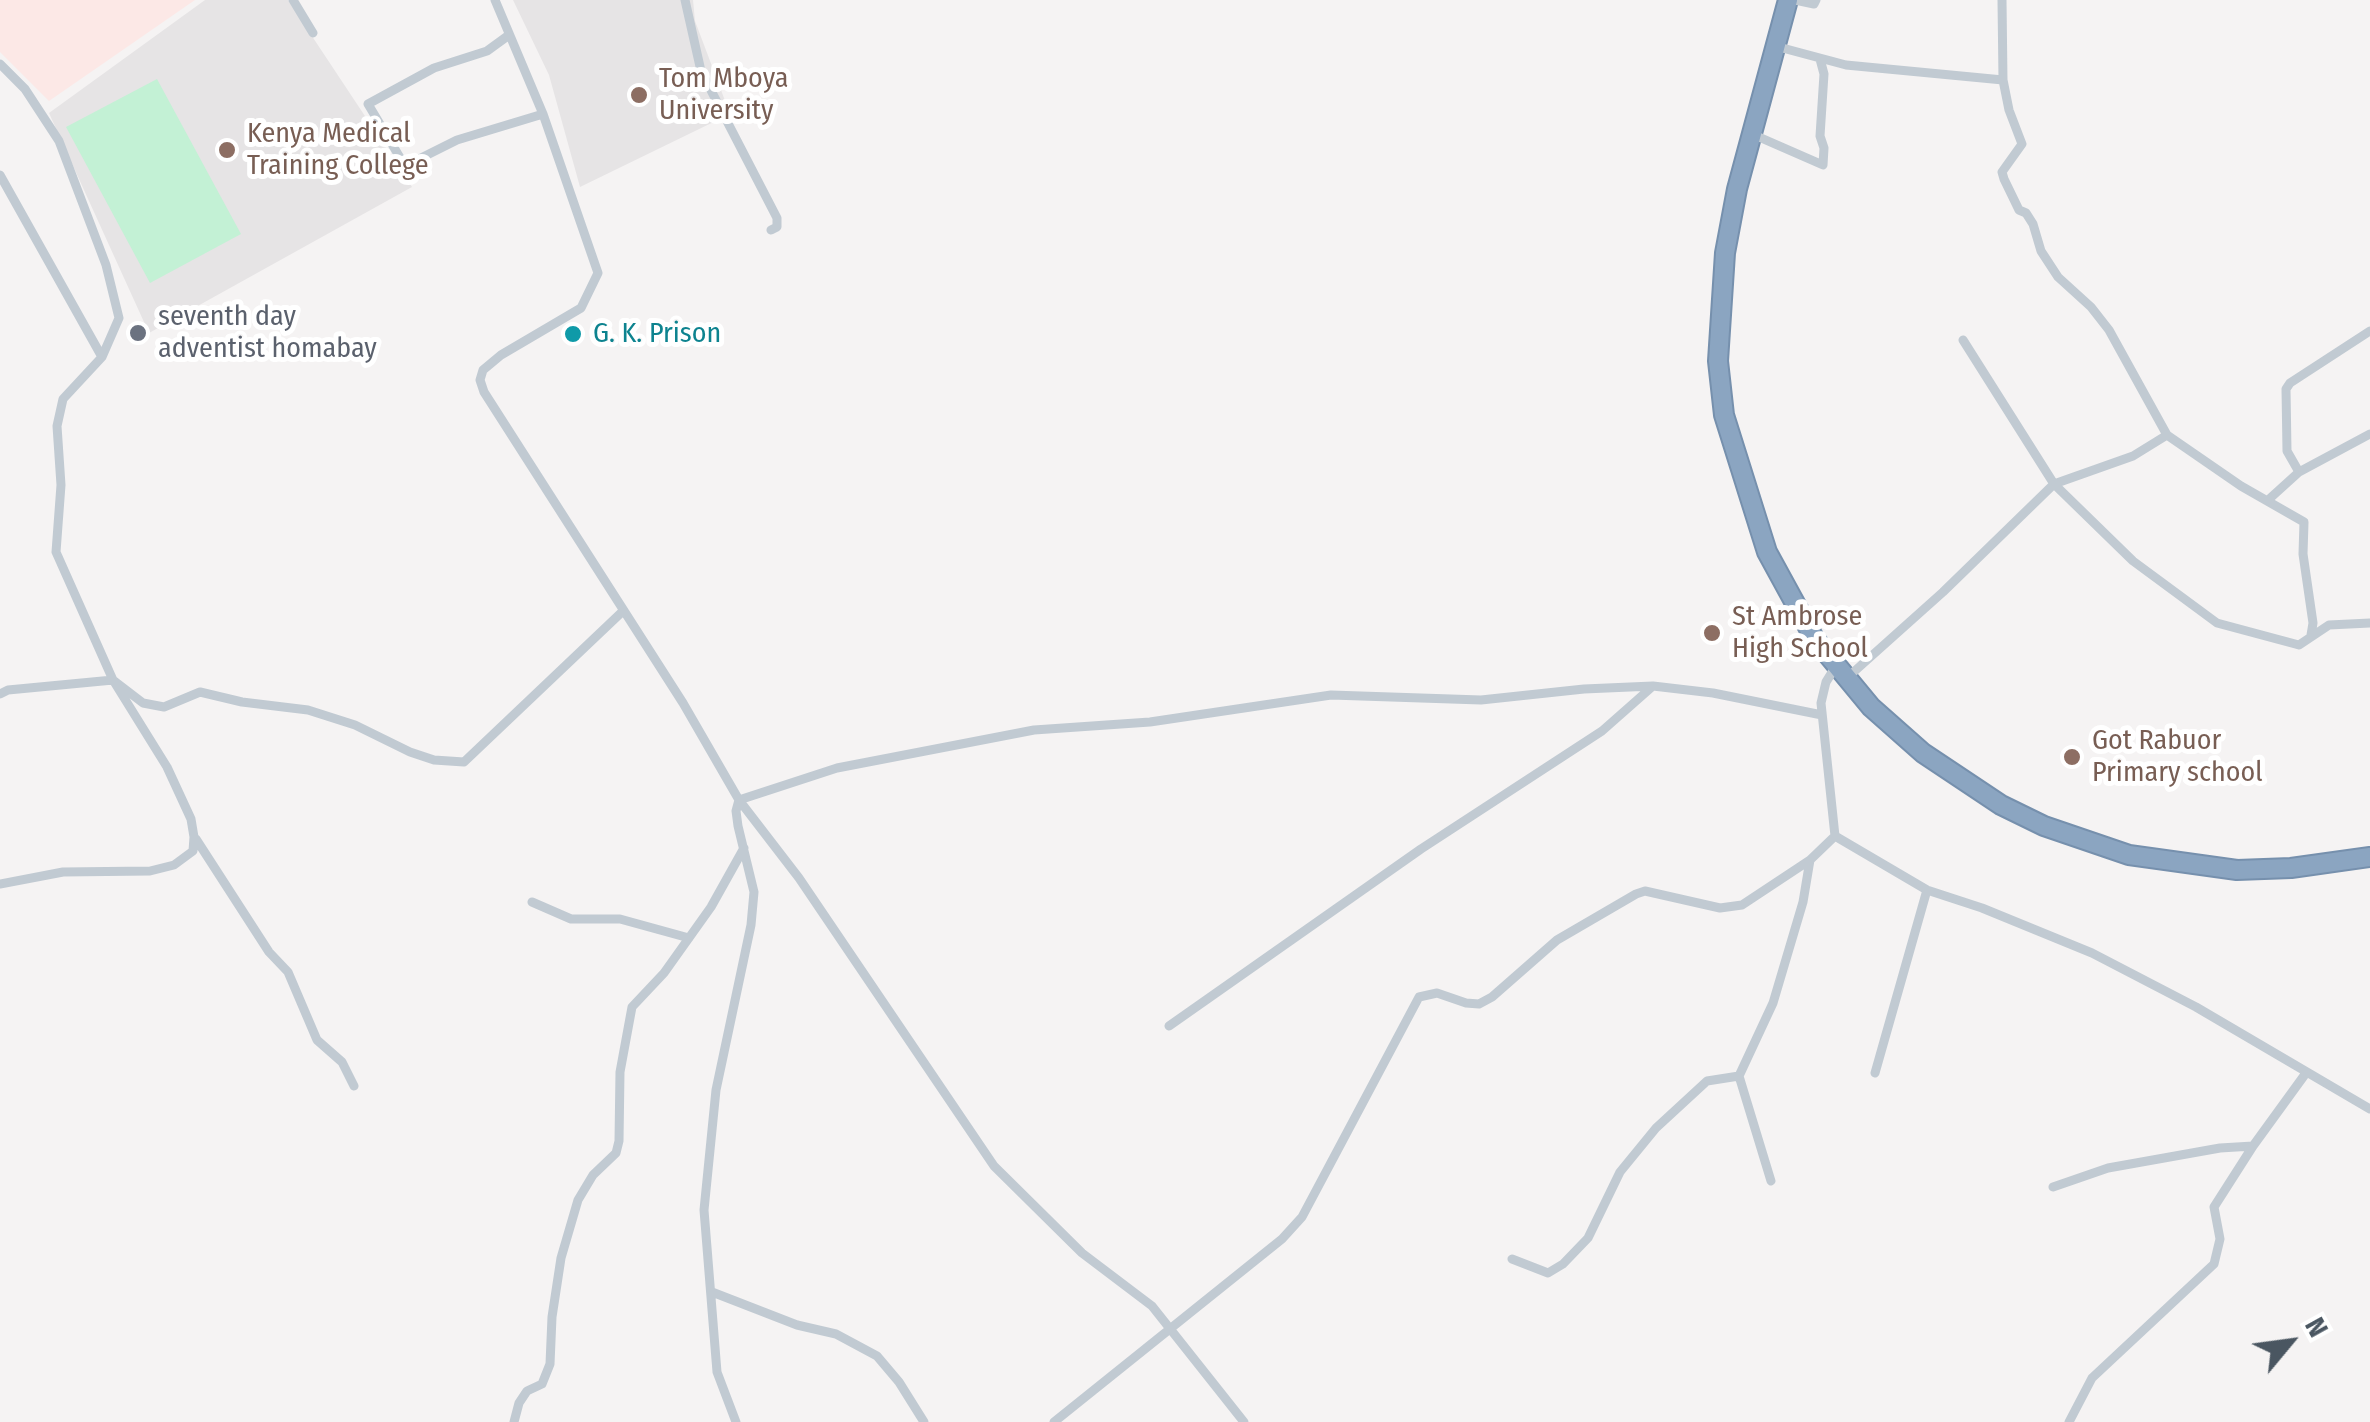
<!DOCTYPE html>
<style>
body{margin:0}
#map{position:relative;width:2370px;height:1422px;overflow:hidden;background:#f5f3f3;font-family:"Fira Sans Condensed",sans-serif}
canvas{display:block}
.north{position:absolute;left:2240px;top:1292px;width:100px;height:100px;-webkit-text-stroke:8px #fff;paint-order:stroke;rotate:61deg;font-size:28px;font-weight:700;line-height:40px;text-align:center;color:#4a5661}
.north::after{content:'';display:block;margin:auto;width:35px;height:45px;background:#4a5661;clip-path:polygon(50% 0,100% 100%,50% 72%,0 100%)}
</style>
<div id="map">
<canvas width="2370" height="1422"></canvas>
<div class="north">N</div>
</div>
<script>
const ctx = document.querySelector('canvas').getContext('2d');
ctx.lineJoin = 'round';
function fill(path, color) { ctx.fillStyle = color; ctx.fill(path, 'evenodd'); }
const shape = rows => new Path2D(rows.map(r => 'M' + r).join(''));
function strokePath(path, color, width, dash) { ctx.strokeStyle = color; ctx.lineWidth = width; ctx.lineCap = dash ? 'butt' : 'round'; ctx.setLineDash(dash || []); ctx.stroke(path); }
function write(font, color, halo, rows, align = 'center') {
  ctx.font = font + ' "Fira Sans Condensed",sans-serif'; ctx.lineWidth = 10; ctx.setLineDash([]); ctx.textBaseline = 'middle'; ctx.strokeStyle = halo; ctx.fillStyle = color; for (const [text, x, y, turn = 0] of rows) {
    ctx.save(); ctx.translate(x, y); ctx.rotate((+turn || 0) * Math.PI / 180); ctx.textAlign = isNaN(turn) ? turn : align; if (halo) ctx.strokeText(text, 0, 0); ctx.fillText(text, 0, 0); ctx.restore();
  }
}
fill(shape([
 [205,0,288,0,412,187,149,333,49,113],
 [513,0,693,0,695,21,730,114,580,187,549,75]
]), '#e6e4e5');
fill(shape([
 [0,0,195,0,49,101,0,52]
]), '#fce8e6');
fill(shape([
 [157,79,241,234,150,283,66,127]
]), '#c3f1d5');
const highway = shape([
 [1788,0,1737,189,1725,253,1718,361,1724,415,1767,552,1814,638,1871,707,1923,753,2001,805,2044,826,2129,855,2237,870,2291,868,2370,857]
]);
strokePath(highway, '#7690ad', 22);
strokePath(shape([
 [293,0,313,33],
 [495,0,543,114,598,273,581,308,501,355,483,370,480,380,484,392,683,703,739,800,799,878,994,1166,1082,1253,1152,1306,1244,1422],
 [685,0,701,71,777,218,777,227,771,230],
 [1795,0,1814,4,1816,0],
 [2002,0,2003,80],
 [509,35,487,51,434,68,368,104,405,166,457,140,543,114],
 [1775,46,1846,65,2003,80,2009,110,2022,144,2002,172,2004,179,2019,210,2026,213,2033,224,2041,251,2058,277,2091,307,2109,330,2167,435,2241,486,2304,522,2303,554,2313,623,2311,635],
 [0,64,25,89,59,141,106,265,119,318,102,357,63,399,57,426,61,485,56,552,113,680,143,703,164,707,200,692,242,702,308,710,355,725,410,752,434,760,464,762,623,611],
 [1752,134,1823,165,1824,148,1820,136,1824,74,1820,59],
 [0,175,102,357],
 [1963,340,2054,484,2133,561,2217,623,2299,645,2329,625,2370,623],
 [2299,472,2287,451,2286,389,2290,383,2370,331],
 [2267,501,2299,472,2370,434],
 [1848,677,1943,592,2054,484,2133,456,2167,435],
 [0,694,8,690,113,680,167,767,191,819,194,837,193,851,174,865,150,871,63,872,0,884],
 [1835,836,1927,890,1982,908,2092,953,2196,1007,2370,1109],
 [196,839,269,952,288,972,317,1040,342,1062,354,1086],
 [532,902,571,919,620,919,689,938],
 [1169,1026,1421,849,1602,731,1653,686],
 [1875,1073,1927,890],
 [1739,1076,1771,1181],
 [2053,1187,2108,1168,2220,1148,2253,1146],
 [1512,1259,1548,1273,1563,1264,1588,1238,1620,1172,1656,1128,1707,1081,1739,1076,1773,1003,1803,902,1810,860],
 [712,1292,797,1325,836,1334,877,1356,899,1382,924,1422],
 [514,1422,519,1403,527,1391,542,1384,550,1364,552,1317,561,1258,578,1200,593,1175,616,1153,619,1141,620,1072,632,1007,664,973,711,907,744,848],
 [736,1422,717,1372,704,1210,716,1090,751,925,754,892,738,826,736,811,739,800,837,768,1034,730,1150,722,1331,695,1481,700,1584,689,1653,686,1713,693,1822,715],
 [1054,1422,1282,1239,1302,1217,1419,997,1437,993,1466,1003,1479,1004,1492,997,1557,940,1636,894,1645,891,1720,908,1742,905,1810,860,1835,836,1821,703,1826,682,1836,666],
 [2069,1422,2092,1378,2214,1264,2220,1239,2214,1207,2253,1146,2306,1073]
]), '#c1cad2', 9);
strokePath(highway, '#8ba5c1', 18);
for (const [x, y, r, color] of [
 [639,95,10,"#8d6e63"],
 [227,150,10,"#8d6e63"],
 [138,333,10,"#6b7280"],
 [573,334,10,"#0f9aa8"],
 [1712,633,10,"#8d6e63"],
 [2072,757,10,"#8d6e63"]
]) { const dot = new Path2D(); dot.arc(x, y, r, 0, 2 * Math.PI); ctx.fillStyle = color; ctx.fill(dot); strokePath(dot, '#fff', 4); }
write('28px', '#785e54', '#fff', [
 ["Tom Mboya",659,79],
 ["University",659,111],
 ["Kenya Medical",247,134],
 ["Training College",247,166],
 ["St Ambrose",1732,617],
 ["High School",1732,649],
 ["Got Rabuor",2092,741],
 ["Primary school",2092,773]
], 'left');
write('28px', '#5b616d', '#fff', [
 ["seventh day",158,317],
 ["adventist homabay",158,349]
], 'left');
write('28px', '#0d838f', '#fff', [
 ["G. K. Prison",593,334]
], 'left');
</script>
